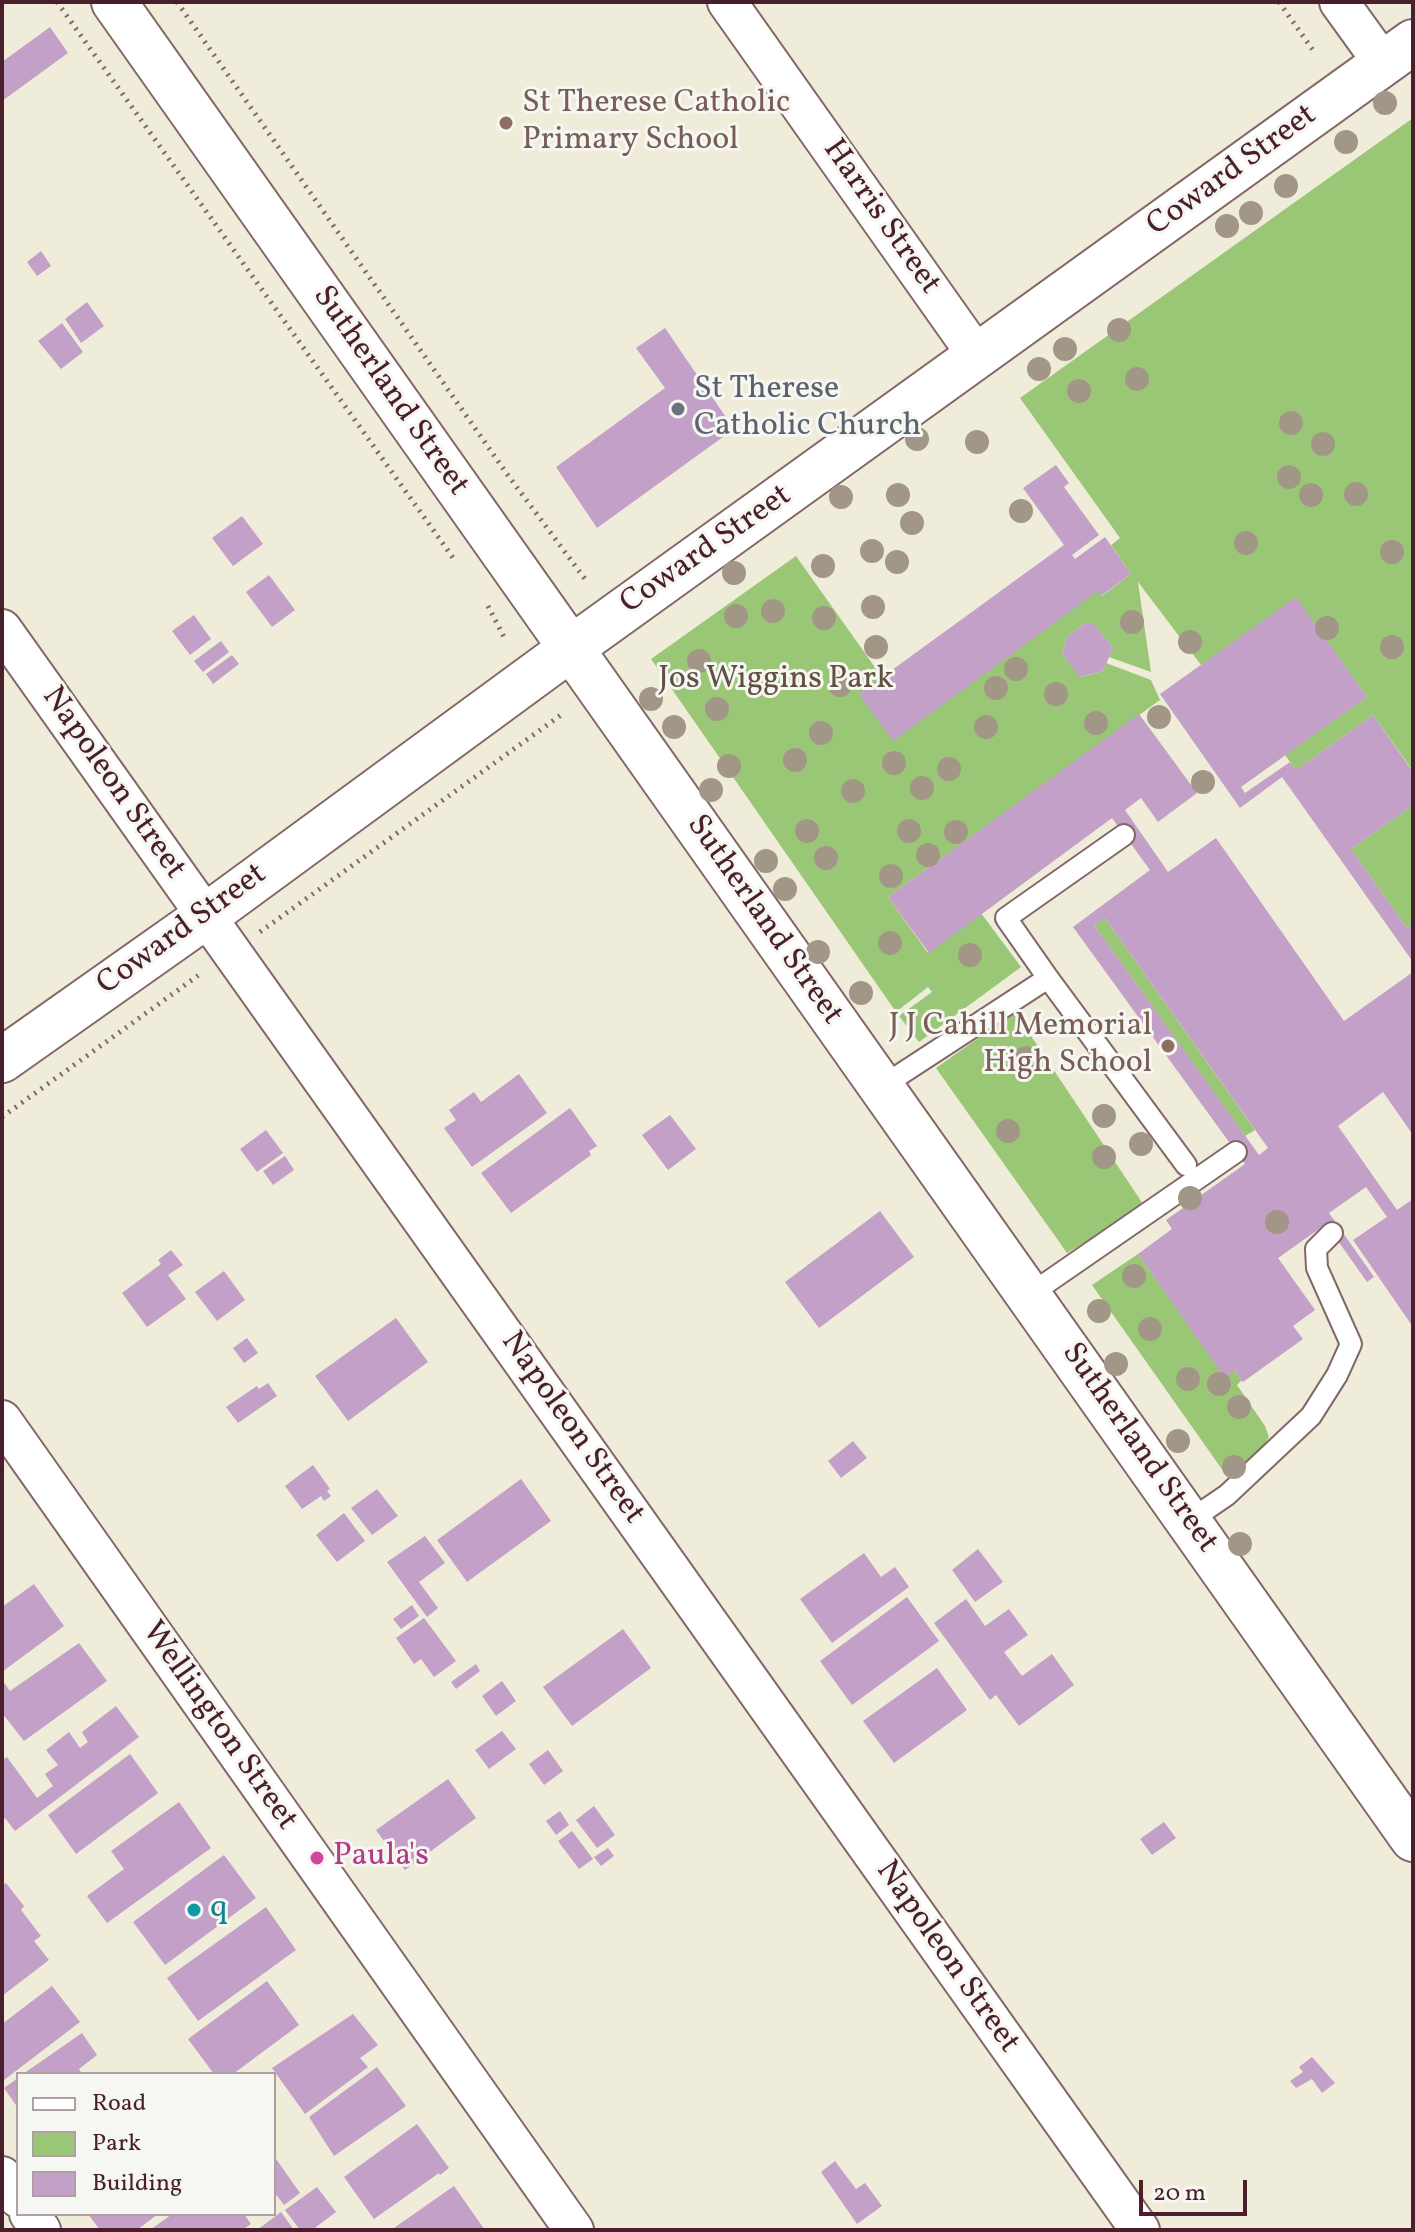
<!DOCTYPE html>
<style>
body{margin:0}
#map{position:relative;width:1415px;height:2232px;overflow:hidden;background:#f0ecda;font-family:Vollkorn,serif}
canvas{display:block}
.frame{position:absolute;inset:0;border:4px solid #4a1f2b;pointer-events:none}
.legend{position:absolute;left:16px;top:2072px;width:260px;height:144px;box-sizing:border-box;background:#f6f6f2;border:2px solid #b1a0a2;margin:0;padding:10px 14px;list-style:none;font-size:24px;color:#4a1f2b}
.legend li{display:flex;align-items:center;gap:16px;height:40px}
.legend b{width:40px;border:2px solid #b1a0a2}
.scale{position:absolute;left:1139px;top:2180px;width:108px;height:36px;box-sizing:border-box;border:4px solid #4a1f2b;border-top:0;padding-left:10px;font-size:24px;line-height:28px;white-space:nowrap;color:#4a1f2b;-webkit-text-stroke:6px #f6f6f2;paint-order:stroke}
</style>
<div id="map">
<canvas width="1415" height="2232"></canvas>
<div class="frame"></div>
<ul class="legend">
<li><b style="height:10px;background:#fff"></b>Road</li>
<li><b style="height:22px;background:#99c776"></b>Park</li>
<li><b style="height:22px;background:#c2a0c7"></b>Building</li>
</ul>
<div class="scale">20 m</div>
</div>
<script>
const ctx = document.querySelector('canvas').getContext('2d');
ctx.lineJoin = 'round';
function fill(path, color) { ctx.fillStyle = color; ctx.fill(path, 'evenodd'); }
const shape = rows => new Path2D(rows.map(r => 'M' + r).join(''));
function strokePath(path, color, width, dash) { ctx.strokeStyle = color; ctx.lineWidth = width; ctx.lineCap = dash ? 'butt' : 'round'; ctx.setLineDash(dash || []); ctx.stroke(path); }
function write(font, color, halo, rows, align = 'center') {
  ctx.font = font + ' Vollkorn,serif'; ctx.lineWidth = 6; ctx.setLineDash([]); ctx.textBaseline = 'middle'; ctx.strokeStyle = halo; ctx.fillStyle = color; for (const [text, x, y, turn = 0] of rows) {
    ctx.save(); ctx.translate(x, y); ctx.rotate((+turn || 0) * Math.PI / 180); ctx.textAlign = isNaN(turn) ? turn : align; if (halo) ctx.strokeText(text, 0, 0); ctx.fillText(text, 0, 0); ctx.restore();
  }
}
fill(shape([
 [1413,118,1413,771,1373,715,1296,770,1285,755,1367,697,1296,598,1201,665,1138,582,1151,672,1109,657,1113,648,1094,624,1084,624,1068,636,1062,653,1080,677,1103,671,1106,663,1151,680,1160,700,888,897,928,953,981,913,1021,967,919,1042,899,1016,932,992,928,987,896,1012,651,659,796,556,901,704,1098,591,1102,596,1131,574,1111,545,1120,538,1020,398],
 [1413,805,1413,923,1407,928,1351,849],
 [1105,918,1255,1130,1245,1136,1094,925],
 [1015,1012,1145,1207,1067,1253,936,1068],
 [1138,1254,1225,1377,1235,1370,1242,1380,1237,1385,1265,1426,1269,1437,1261,1451,1226,1475,1092,1285]
]), '#99c776');
fill(shape([
 [50,27,68,53,2,101,2,62],
 [41,251,51,266,37,276,27,262],
 [87,302,104,326,81,343,65,319],
 [62,323,83,352,61,369,38,341],
 [665,328,734,429,597,528,556,467,665,388,636,348],
 [1056,465,1069,483,1064,487,1099,535,1072,555,1075,559,1105,537,1131,574,1101,596,1098,591,893,741,859,694,1064,545,1023,488],
 [242,516,263,544,233,566,212,538],
 [269,575,295,610,272,627,246,592],
 [1296,597,1367,697,1241,787,1245,793,1290,762,1296,770,1373,715,1413,772,1413,805,1351,849,1407,928,1413,923,1413,962,1282,777,1240,808,1160,694],
 [194,615,211,639,190,655,172,631],
 [1084,624,1094,624,1113,648,1103,671,1079,677,1062,653,1068,636],
 [221,641,229,652,203,672,194,661],
 [232,655,239,664,213,684,206,674],
 [1139,714,1197,793,1158,822,1141,798,1125,810,1168,872,1216,838,1344,1021,1413,972,1413,1135,1383,1092,1338,1126,1397,1210,1413,1199,1413,1327,1353,1240,1387,1217,1366,1187,1329,1213,1374,1277,1367,1282,1326,1224,1278,1258,1315,1310,1293,1326,1303,1339,1243,1382,1235,1370,1225,1378,1138,1254,1172,1229,1166,1220,1245,1164,1073,927,1150,870,1112,818,929,953,888,897],
 [1105,918,1268,1148,1259,1155,1094,925],
 [519,1074,547,1113,472,1167,444,1128,456,1120,449,1110,474,1092,481,1102],
 [570,1108,597,1146,589,1151,591,1155,511,1213,481,1173],
 [670,1115,696,1149,668,1170,642,1135],
 [266,1130,283,1153,257,1172,240,1149],
 [285,1156,294,1170,273,1185,263,1171],
 [880,1211,914,1257,819,1328,785,1282],
 [171,1250,183,1265,168,1275,186,1299,147,1327,122,1293,161,1264,158,1260],
 [224,1271,245,1300,217,1321,195,1292],
 [396,1318,428,1362,348,1421,315,1376],
 [247,1338,258,1353,244,1363,233,1348],
 [268,1383,277,1396,238,1423,226,1407,257,1386,259,1389],
 [853,1441,867,1458,841,1478,828,1461],
 [313,1465,330,1489,327,1491,331,1496,324,1501,321,1496,302,1509,285,1486],
 [521,1479,551,1521,467,1582,437,1540],
 [377,1489,398,1516,372,1535,351,1508],
 [344,1513,365,1541,337,1562,316,1535],
 [425,1536,445,1563,419,1582,438,1608,427,1617,387,1562],
 [978,1549,1003,1582,975,1602,952,1570],
 [864,1553,881,1577,895,1567,909,1587,832,1643,800,1599],
 [34,1584,64,1626,2,1672,2,1607],
 [907,1597,939,1641,852,1705,820,1661],
 [966,1599,985,1626,1009,1609,1028,1635,1004,1652,1022,1676,1052,1654,1074,1685,1019,1726,996,1695,990,1700,934,1623],
 [412,1605,419,1616,401,1629,393,1619],
 [424,1618,456,1661,434,1677,421,1659,414,1664,396,1638],
 [623,1629,651,1668,572,1726,543,1687],
 [79,1643,107,1681,24,1741,2,1713,2,1680,10,1691],
 [476,1664,480,1671,456,1689,451,1682],
 [937,1668,967,1710,894,1763,863,1721],
 [502,1681,516,1701,496,1716,482,1696],
 [116,1706,139,1737,15,1831,5,1818,2,1821,2,1761,7,1757,37,1798,53,1786,45,1774,58,1765,46,1750,69,1732,80,1748,88,1742,82,1732],
 [502,1731,516,1749,489,1769,475,1750],
 [548,1750,563,1771,544,1785,529,1764],
 [130,1754,158,1793,76,1854,48,1815],
 [448,1779,476,1818,405,1870,376,1830],
 [179,1802,211,1848,107,1923,87,1896,124,1869,111,1851],
 [594,1806,615,1835,597,1848,576,1820],
 [560,1811,569,1825,556,1835,546,1821],
 [1164,1822,1176,1838,1152,1855,1140,1839],
 [572,1831,593,1859,579,1869,558,1841],
 [608,1848,614,1856,601,1866,594,1857],
 [224,1855,256,1898,165,1965,133,1922],
 [6,1883,24,1906,21,1910,41,1936,34,1941,49,1960,2,1996,2,1886],
 [266,1907,296,1950,198,2021,167,1978],
 [267,1981,299,2025,233,2074,214,2074,188,2039],
 [52,1986,80,2022,4,2080,2,2077,2,2024],
 [353,2014,378,2045,360,2058,368,2067,305,2114,272,2068],
 [82,2033,97,2055,79,2069,82,2074,23,2074],
 [1312,2057,1335,2083,1322,2093,1312,2079,1296,2088,1290,2081,1303,2072,1299,2067],
 [377,2067,406,2106,334,2156,309,2117],
 [18,2078,18,2108,4,2088],
 [417,2124,449,2168,440,2175,439,2173,374,2219,344,2177],
 [274,2156,300,2193,284,2205,274,2192],
 [835,2161,856,2189,865,2183,882,2206,857,2224,821,2172],
 [454,2186,485,2230,391,2230],
 [317,2187,336,2212,312,2230,300,2230,285,2210],
 [281,2212,294,2230,257,2230],
 [88,2214,158,2214,137,2230,100,2230],
 [172,2214,244,2214,251,2224,242,2230,150,2230]
]), '#c2a0c7');
const service = shape([
 [1048,978,1006,918,1124,835],
 [881,1087,1048,978,1186,1165],
 [1029,1295,1236,1152],
 [1189,1521,1227,1495,1311,1416,1337,1375,1351,1344,1317,1268,1316,1249,1332,1233]
]);
const minor = shape([
 [727,2,978,357],
 [1339,2,1383,63],
 [2,629,1140,2230],
 [2,1420,574,2230],
 [2,2176,18,2198],
 [29,2214,41,2230]
]);
const tertiary = shape([
 [114,2,1413,1839],
 [2,1060,206,916,570,649,1413,42]
]);
strokePath(service, '#846768', 24);
strokePath(minor, '#846768', 42);
strokePath(tertiary, '#846768', 48);
strokePath(shape([
 [57,2,456,562],
 [177,2,507,474,585,579],
 [1279,2,1315,53],
 [488,606,504,637],
 [260,932,561,715],
 [2,1117,203,972]
]), '#846768', 5, [2, 6]);
strokePath(service, '#fff', 20);
strokePath(minor, '#fff', 38);
strokePath(tertiary, '#fff', 44);
ctx.fillStyle = '#a29786';
for (const [x, y] of [
 [1385,103],
 [1346,142],
 [1286,186],
 [1251,213],
 [1227,226],
 [1119,330],
 [1065,349],
 [1039,369],
 [1137,379],
 [1079,391],
 [1291,423],
 [917,439],
 [977,442],
 [1323,444],
 [1289,477],
 [1356,494],
 [898,495],
 [1311,495],
 [841,497],
 [1021,511],
 [912,523],
 [1246,543],
 [872,551],
 [1392,552],
 [897,562],
 [823,566],
 [734,573],
 [873,607],
 [773,611],
 [736,616],
 [824,618],
 [1132,622],
 [1327,628],
 [1190,642],
 [876,647],
 [1392,647],
 [699,661],
 [1016,669],
 [840,685],
 [996,688],
 [1056,694],
 [651,699],
 [717,709],
 [1159,717],
 [1096,723],
 [674,727],
 [986,727],
 [821,733],
 [795,760],
 [894,763],
 [729,766],
 [949,769],
 [1203,782],
 [922,788],
 [711,790],
 [853,791],
 [807,831],
 [909,831],
 [956,832],
 [928,855],
 [826,858],
 [766,861],
 [891,876],
 [785,889],
 [890,943],
 [818,952],
 [970,955],
 [861,993],
 [1026,1058],
 [1104,1116],
 [1008,1131],
 [1141,1144],
 [1104,1157],
 [1190,1198],
 [1277,1222],
 [1134,1276],
 [1099,1311],
 [1150,1329],
 [1116,1364],
 [1188,1379],
 [1219,1384],
 [1239,1407],
 [1178,1441],
 [1234,1467],
 [1240,1544]
]) { ctx.beginPath(); ctx.arc(x, y, 12, 0, 2 * Math.PI); ctx.fill(); }
for (const [x, y, r, color] of [
 [506,123,8,"#8d6e63"],
 [678,409,8,"#6b7280"],
 [1168,1046,8,"#8d6e63"],
 [317,1858,8,"#d1479c"],
 [194,1910,8,"#0f9aa8"]
]) { const dot = new Path2D(); dot.arc(x, y, r, 0, 2 * Math.PI); ctx.fillStyle = color; ctx.fill(dot); strokePath(dot, '#f6f6f2', 3); }
write('32px', '#785e54', '#f6f6f2', [
 ["St Therese Catholic",522,105],
 ["Primary School",522,142],
 ["J J Cahill Memorial",1152,1028,"right"],
 ["High School",1152,1065,"right"]
], 'left');
write('32px', '#4a1f2b', '#f6f6f2', [
 ["Coward Street",1233,172,-36],
 ["Harris Street",880,218,55],
 ["Sutherland Street",389,392,55],
 ["Coward Street",707,551,-35],
 ["Napoleon Street",112,784,55],
 ["Sutherland Street",763,921,55],
 ["Coward Street",183,931,-36],
 ["Napoleon Street",571,1429,55],
 ["Sutherland Street",1138,1449,55],
 ["Wellington Street",218,1727,55],
 ["Napoleon Street",946,1958,55]
]);
write('32px', '#5b616d', '#f6f6f2', [
 ["St Therese",694,391],
 ["Catholic Church",694,428]
], 'left');
write('32px', '#625142', '#f6f6f2', [
 ["Jos Wiggins Park",776,681]
]);
write('32px', '#b23c85', '#f6f6f2', [
 ["Paula's",333,1858]
], 'left');
write('32px', '#0d838f', '#f6f6f2', [
 ["q",210,1910]
], 'left');
</script>
